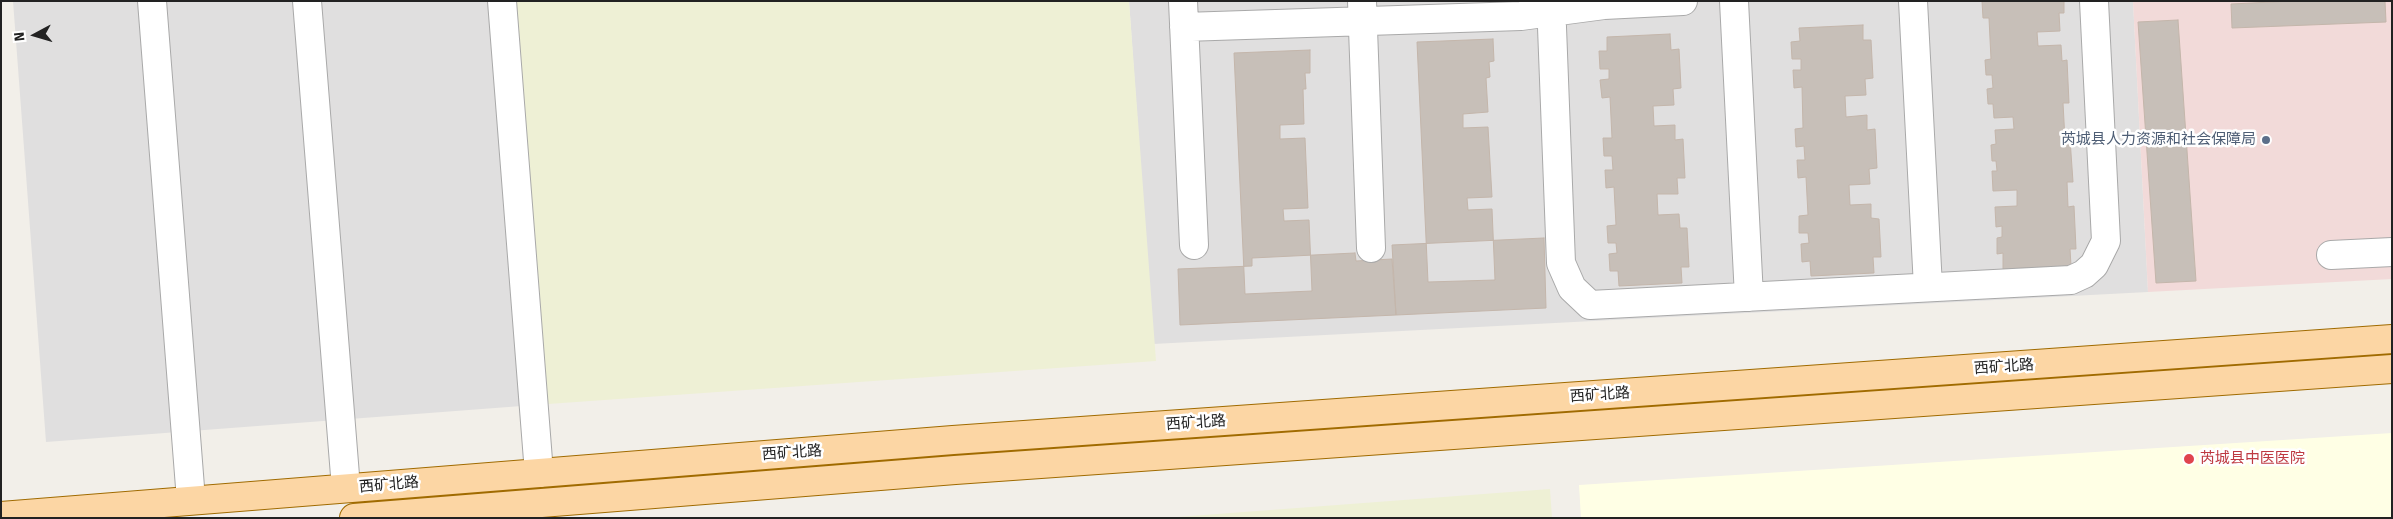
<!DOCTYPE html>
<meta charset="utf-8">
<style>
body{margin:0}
#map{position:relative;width:2393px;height:519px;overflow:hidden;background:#f2efe9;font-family:"Fira Sans",sans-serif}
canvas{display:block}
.frame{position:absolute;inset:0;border:2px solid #222;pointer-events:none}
.north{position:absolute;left:10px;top:10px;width:50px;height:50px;-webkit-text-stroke:4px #fff;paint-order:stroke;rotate:264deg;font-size:14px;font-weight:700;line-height:20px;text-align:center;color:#222}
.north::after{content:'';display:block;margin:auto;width:18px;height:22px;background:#222;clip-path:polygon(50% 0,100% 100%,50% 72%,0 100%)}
</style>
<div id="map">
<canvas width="2393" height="519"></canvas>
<div class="frame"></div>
<div class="north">N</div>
</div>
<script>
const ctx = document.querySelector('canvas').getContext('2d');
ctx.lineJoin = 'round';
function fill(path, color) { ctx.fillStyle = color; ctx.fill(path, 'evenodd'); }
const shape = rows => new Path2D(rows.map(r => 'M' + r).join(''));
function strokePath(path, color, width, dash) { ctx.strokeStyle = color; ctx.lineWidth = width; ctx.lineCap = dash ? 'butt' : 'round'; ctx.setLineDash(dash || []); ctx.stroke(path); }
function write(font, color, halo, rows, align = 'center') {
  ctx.font = font + ' "Fira Sans","Noto Sans SC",sans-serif'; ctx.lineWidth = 5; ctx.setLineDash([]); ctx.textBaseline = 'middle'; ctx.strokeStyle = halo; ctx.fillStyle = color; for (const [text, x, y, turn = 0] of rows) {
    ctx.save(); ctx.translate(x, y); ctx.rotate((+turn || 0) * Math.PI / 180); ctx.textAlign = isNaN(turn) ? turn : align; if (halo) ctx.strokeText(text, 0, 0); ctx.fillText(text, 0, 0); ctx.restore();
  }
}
fill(shape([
 [13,1,516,1,548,404,46,442],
 [1129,1,2133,1,2148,292,1153,344]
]), '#e0dfdf');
fill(shape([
 [2133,1,2392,1,2392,279,2148,292]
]), '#f2dad9');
fill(shape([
 [2392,433,2392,518,1581,518,1579,485]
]), '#ffffe5');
fill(shape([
 [516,1,1129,1,1156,361,548,404],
 [1550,489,1552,518,1164,518]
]), '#eef0d5');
const building = shape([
 [1982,1,2064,1,2064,13,2059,13,2060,31,2037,32,2038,46,2061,45,2062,61,2067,60,2069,103,2063,103,2065,140,2070,139,2073,182,2067,182,2068,207,2074,206,2076,249,2070,249,2071,266,2003,269,2003,253,1997,254,1997,238,2002,237,2002,226,1996,227,1995,207,2017,206,2017,190,1993,191,1992,171,1997,171,1996,161,1992,161,1991,145,1996,144,1995,130,2014,129,2013,117,1994,118,1993,104,1988,104,1987,89,1993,88,1992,75,1986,75,1985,60,1991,59,1989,18,1983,18,1982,1],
 [2293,1,2385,1,2386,22,2232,28,2231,4,2293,1],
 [2178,20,2196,281,2156,283,2138,22,2178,20],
 [1863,25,1863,40,1871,40,1873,78,1865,79,1866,95,1845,96,1846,117,1867,115,1867,130,1875,129,1877,168,1869,169,1870,184,1849,185,1850,205,1871,204,1871,218,1879,219,1881,257,1873,257,1874,273,1811,276,1810,261,1802,262,1801,244,1809,243,1808,233,1799,233,1799,216,1808,215,1806,177,1798,178,1797,160,1805,160,1804,146,1796,147,1795,129,1803,128,1802,87,1794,88,1793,70,1801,70,1801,59,1792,59,1791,42,1800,41,1799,28,1863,25],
 [1670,34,1671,50,1679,49,1681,88,1673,89,1674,105,1653,106,1654,126,1675,125,1675,140,1683,139,1685,178,1677,178,1678,194,1657,194,1658,215,1679,214,1680,228,1687,228,1689,267,1681,267,1682,283,1619,286,1618,271,1610,271,1609,254,1617,253,1616,243,1608,243,1607,226,1616,225,1614,187,1606,188,1605,170,1613,170,1612,156,1604,156,1603,138,1612,138,1610,97,1602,98,1600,80,1609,79,1609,69,1600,69,1599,51,1607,51,1607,37,1670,34],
 [1493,39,1494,61,1489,62,1490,77,1486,78,1488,112,1463,114,1463,128,1488,127,1492,197,1467,198,1468,210,1492,209,1495,280,1428,282,1417,42,1493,39],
 [1310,50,1310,73,1305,73,1306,89,1303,89,1304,124,1280,125,1280,139,1305,138,1308,208,1283,209,1284,221,1309,220,1312,291,1245,294,1234,53,1310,50],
 [1544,238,1546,308,1396,315,1392,245,1544,238],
 [1355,253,1356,261,1392,259,1396,315,1180,325,1178,269,1252,266,1252,258,1355,253]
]);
fill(building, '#c7bfb8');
strokePath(building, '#c4b6ab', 1);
const minor = shape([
 [152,1,191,500],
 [307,1,346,488],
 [502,1,539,473],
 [1183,1,1194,245],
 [1362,1,1371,248],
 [1551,1,1561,263,1572,288,1590,305,2071,280,2084,274,2094,265,2106,241,2094,1],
 [1734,1,1749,297],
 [1913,1,1928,287],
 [1184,27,1521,16,1604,5,1683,1],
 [2331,255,2392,252]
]);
const major = shape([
 [1,516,953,440,2392,339],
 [354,518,955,470,2392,369]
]);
strokePath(minor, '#a9a9a9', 30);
strokePath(major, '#a06b00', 30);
strokePath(minor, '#fff', 28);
strokePath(major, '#fcd6a4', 28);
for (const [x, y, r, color] of [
 [2266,140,5,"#5c6f8a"],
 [2189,459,6,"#e0444e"]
]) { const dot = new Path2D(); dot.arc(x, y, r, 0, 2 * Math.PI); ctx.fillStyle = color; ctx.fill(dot); strokePath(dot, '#fff', 2); }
write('15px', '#4e5e75', '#fff', [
 ["芮城县人力资源和社会保障局",2256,140]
], 'right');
write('15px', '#222', '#fff', [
 ["西矿北路",2004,367,-4],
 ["西矿北路",1600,395,-4],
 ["西矿北路",1196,423,-4],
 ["西矿北路",792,453,-4],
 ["西矿北路",389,485,-5]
]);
write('15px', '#be3a42', '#fff', [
 ["芮城县中医医院",2200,459]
], 'left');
</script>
